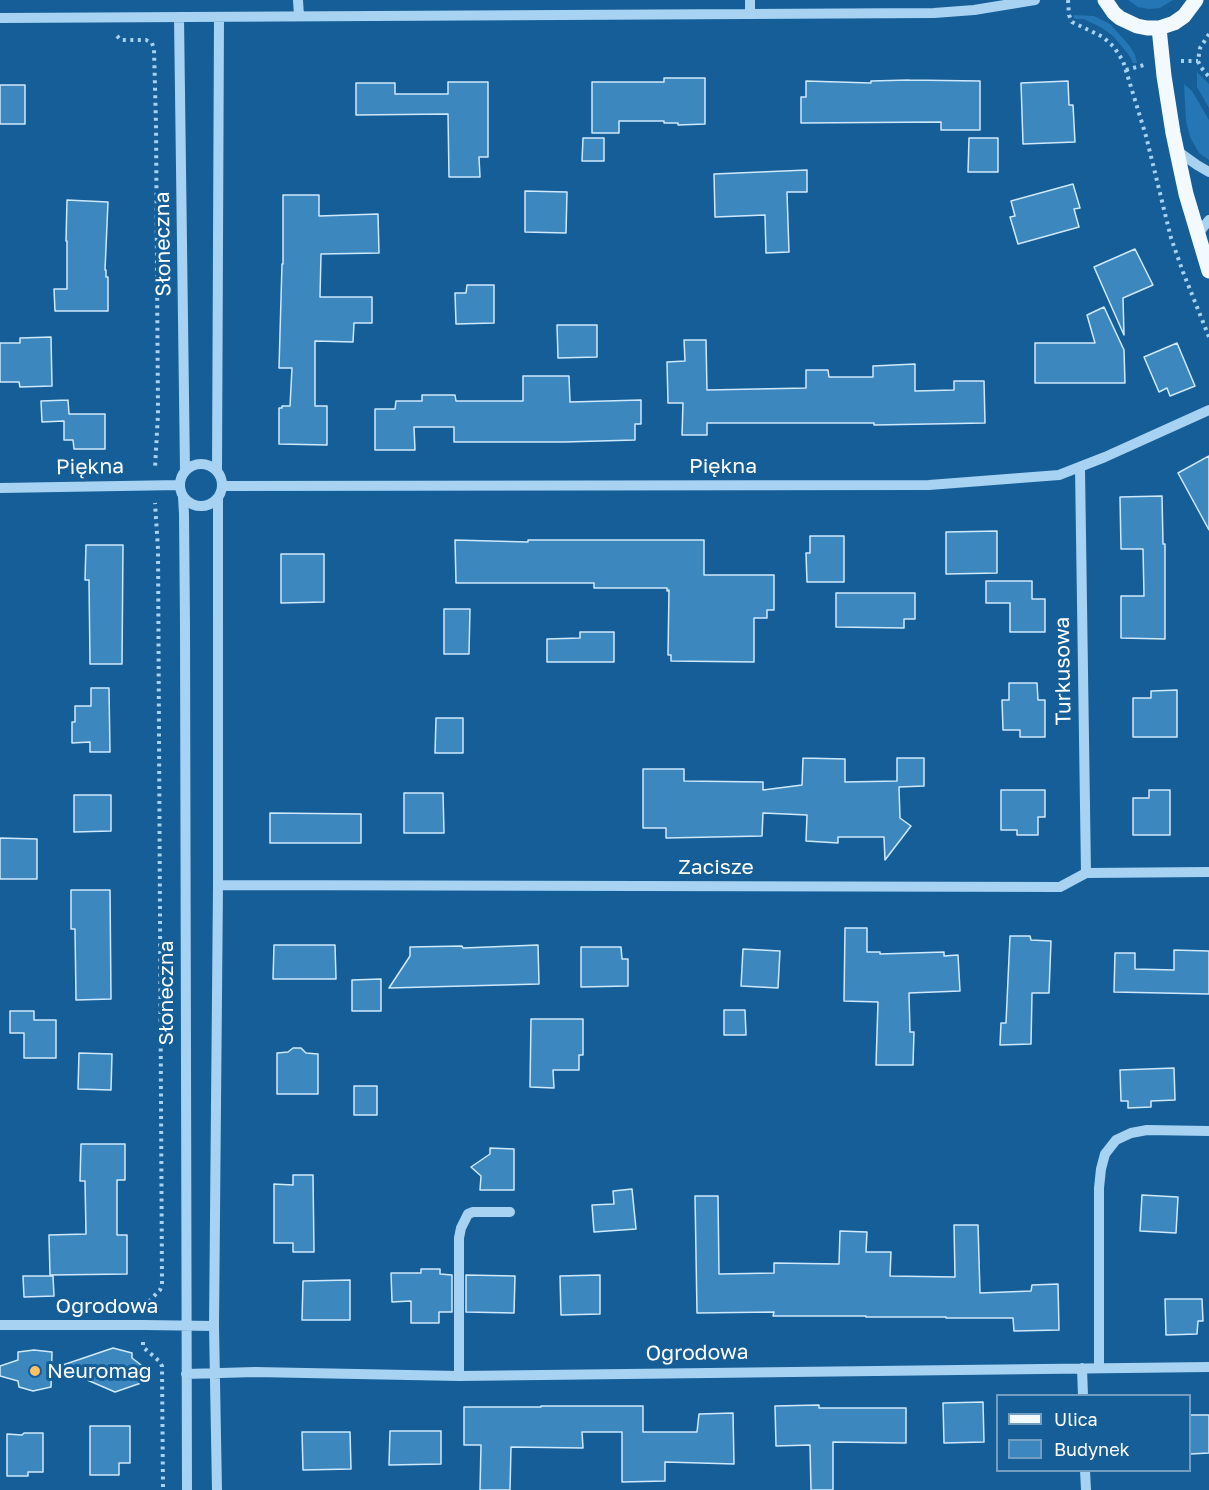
<!DOCTYPE html>
<meta charset="utf-8">
<style>
body{margin:0}
#map{position:relative;width:1209px;height:1490px;overflow:hidden;background:#155e98;font-family:"Golos Text",sans-serif}
canvas{display:block}
.legend{position:absolute;left:996px;top:1394px;width:195px;height:78px;box-sizing:border-box;background:#155e98;border:2px solid #739ec1;margin:0;padding:8px 10px;list-style:none;font-size:18px;color:#fff}
.legend li{display:flex;align-items:center;gap:12px;height:30px}
.legend b{width:30px;border:2px solid #739ec1}
</style>
<div id="map">
<canvas width="1209" height="1490"></canvas>
<ul class="legend">
<li><b style="height:8px;background:#f2f9ff"></b>Ulica</li>
<li><b style="height:16px;background:#3d87bf"></b>Budynek</li>
</ul>
</div>
<script>
const ctx = document.querySelector('canvas').getContext('2d');
ctx.lineJoin = 'round';
function fill(path, color) { ctx.fillStyle = color; ctx.fill(path, 'evenodd'); }
const shape = rows => new Path2D(rows.map(r => 'M' + r).join(''));
function strokePath(path, color, width, dash) { ctx.strokeStyle = color; ctx.lineWidth = width; ctx.lineCap = dash ? 'butt' : 'round'; ctx.setLineDash(dash || []); ctx.stroke(path); }
function write(font, color, halo, rows, align = 'center') {
  ctx.font = font + ' "Golos Text",sans-serif'; ctx.lineWidth = 6; ctx.setLineDash([]); ctx.textBaseline = 'middle'; ctx.strokeStyle = halo; ctx.fillStyle = color; for (const [text, x, y, turn = 0] of rows) {
    ctx.save(); ctx.translate(x, y); ctx.rotate((+turn || 0) * Math.PI / 180); ctx.textAlign = isNaN(turn) ? turn : align; if (halo) ctx.strokeText(text, 0, 0); ctx.fillText(text, 0, 0); ctx.restore();
  }
}
fill(shape([
 [1128,0,1173,0,1160,8,1149,9,1138,7],
 [1073,15,1094,16,1110,24,1129,45,1135,55,1137,63,1133,63,1129,55,1113,36,1102,28,1084,19,1075,19],
 [1197,72,1209,84,1209,108,1197,87],
 [1184,84,1192,91,1209,120,1209,160,1199,153,1190,137,1186,121]
]), '#2477b4');
const building = shape([
 [664,78,705,78,705,124,678,125,678,123,664,123,664,121,619,121,619,133,592,133,592,82,664,82,664,78],
 [909,80,980,81,980,130,941,130,941,122,801,123,801,97,806,97,806,81,871,83,871,81,909,80],
 [1068,81,1069,105,1073,105,1075,142,1023,144,1021,83,1068,81],
 [448,82,488,82,488,157,479,157,480,177,449,177,448,114,356,115,356,83,395,83,395,94,448,94,448,82],
 [0,85,25,85,25,124,0,124,0,85],
 [583,138,604,138,604,161,582,161,583,138],
 [969,138,998,138,998,172,968,172,969,138],
 [807,170,807,192,787,192,789,252,766,253,765,215,715,217,714,174,807,170],
 [1073,184,1080,208,1074,209,1079,227,1018,244,1010,217,1015,216,1011,201,1073,184],
 [525,191,567,192,566,233,525,232,525,191],
 [283,195,319,195,319,216,378,214,379,253,321,254,320,297,372,297,372,323,354,323,353,342,315,341,315,406,327,406,327,445,279,444,279,408,282,408,282,406,290,406,292,368,279,368,282,264,283,264,283,195],
 [67,200,108,202,105,270,106,270,106,277,108,277,108,311,55,311,54,289,67,289,67,241,66,241,67,200],
 [1135,249,1153,285,1123,298,1124,335,1094,267,1135,249],
 [467,285,494,285,494,323,456,324,455,293,466,293,467,285],
 [1104,307,1124,350,1125,383,1035,383,1035,343,1095,343,1087,315,1104,307],
 [557,325,597,325,597,357,558,358,557,325],
 [51,337,52,386,20,387,19,382,0,382,0,343,20,343,20,338,51,337],
 [684,340,706,340,707,390,806,388,806,370,828,370,829,377,873,377,873,366,915,364,915,391,954,390,954,381,984,381,985,423,874,425,874,423,707,423,707,435,682,435,683,403,668,403,667,362,685,361,684,340],
 [1177,343,1195,386,1170,396,1167,388,1159,392,1144,357,1177,343],
 [523,376,569,376,570,402,641,400,641,424,635,424,635,440,564,442,454,442,454,427,414,427,415,450,375,450,375,409,395,409,396,401,422,401,422,395,455,395,456,401,523,401,523,376],
 [68,400,69,414,105,414,105,449,74,449,73,440,64,440,64,421,42,422,41,401,68,400],
 [1209,456,1209,530,1178,473,1209,456],
 [1162,496,1163,544,1165,544,1165,639,1121,638,1121,596,1144,596,1143,549,1121,549,1120,497,1162,496],
 [997,531,997,573,946,574,946,532,997,531],
 [810,536,844,536,844,582,807,582,806,553,810,553,810,536],
 [455,540,528,542,528,540,704,540,704,575,774,575,774,610,767,610,767,618,754,618,754,662,671,661,671,655,668,655,669,590,667,591,667,588,594,588,594,583,456,583,455,540],
 [86,545,123,545,122,664,90,664,89,580,85,580,86,545],
 [281,554,324,554,324,602,281,603,281,554],
 [986,581,1032,581,1032,599,1045,599,1045,632,1010,632,1010,603,986,603,986,581],
 [836,593,915,593,915,619,904,619,904,628,836,627,836,593],
 [444,609,470,609,469,654,444,654,444,609],
 [580,632,614,632,614,662,547,662,547,639,580,638,580,632],
 [1009,683,1037,683,1038,700,1045,700,1045,737,1020,737,1020,730,1003,730,1002,700,1009,700,1009,683],
 [91,688,109,688,110,752,90,752,90,742,72,743,72,722,75,722,75,706,91,706,91,688],
 [1177,690,1177,737,1133,737,1133,698,1151,698,1151,691,1177,690],
 [436,718,463,718,463,753,435,753,436,718],
 [803,758,845,759,845,782,897,781,897,758,924,758,924,786,899,787,900,818,911,826,885,860,884,837,838,837,838,843,806,841,807,815,763,813,762,836,666,838,666,828,643,828,643,769,684,769,684,781,763,782,763,790,802,785,803,758],
 [1001,790,1045,790,1045,817,1038,817,1038,835,1017,835,1017,830,1001,830,1001,790],
 [1149,790,1170,790,1170,835,1133,835,1133,798,1149,798,1149,790],
 [404,793,443,793,444,833,404,833,404,793],
 [74,795,111,795,111,831,74,832,74,795],
 [270,813,361,814,361,843,270,843,270,813],
 [0,838,37,839,37,879,0,879,0,838],
 [71,890,110,890,111,999,76,1000,75,929,71,929,71,890],
 [845,928,867,928,867,952,880,952,880,954,944,952,944,956,958,955,960,991,909,993,910,1032,914,1032,913,1065,876,1065,878,1002,844,1001,845,928],
 [1010,936,1030,936,1031,940,1051,941,1049,993,1032,993,1031,1044,1000,1045,1001,1023,1006,1023,1010,936],
 [274,945,335,945,336,979,273,979,274,945],
 [538,945,539,984,389,988,410,956,410,947,462,946,463,948,538,945],
 [581,947,621,947,622,959,628,959,628,986,581,987,581,947],
 [743,949,780,951,778,988,741,986,743,949],
 [1174,950,1209,951,1209,994,1114,992,1115,953,1135,953,1135,969,1174,970,1174,950],
 [381,979,381,1011,352,1011,352,980,381,979],
 [724,1010,745,1010,746,1035,724,1035,724,1010],
 [10,1011,34,1011,34,1020,56,1020,56,1058,24,1058,24,1033,10,1033,10,1011],
 [531,1019,583,1019,583,1055,579,1055,579,1070,553,1070,554,1088,530,1087,531,1019],
 [293,1048,301,1048,306,1053,318,1054,318,1094,277,1094,277,1053,288,1052,293,1048],
 [79,1053,112,1054,111,1090,78,1089,79,1053],
 [1174,1068,1175,1100,1151,1101,1151,1107,1128,1108,1128,1101,1121,1101,1120,1070,1174,1068],
 [354,1086,377,1086,377,1115,354,1115,354,1086],
 [81,1144,125,1144,125,1180,117,1180,117,1235,127,1235,127,1274,50,1275,49,1235,86,1234,85,1181,80,1181,81,1144],
 [490,1148,514,1149,514,1190,480,1190,481,1176,471,1167,490,1154,490,1148],
 [293,1175,313,1175,314,1252,293,1252,293,1243,274,1243,274,1184,293,1185,293,1175],
 [632,1189,636,1229,594,1232,592,1205,614,1204,613,1191,632,1189],
 [1142,1195,1178,1197,1176,1233,1140,1231,1142,1195],
 [695,1196,718,1196,719,1274,774,1273,774,1263,839,1264,840,1231,867,1232,866,1252,891,1252,890,1276,955,1277,954,1225,978,1225,980,1293,1031,1291,1032,1285,1058,1284,1059,1330,1014,1331,1013,1318,946,1318,946,1317,866,1317,866,1316,773,1316,774,1312,697,1313,695,1196],
 [421,1269,440,1269,440,1274,452,1275,452,1312,439,1312,439,1323,411,1323,411,1301,392,1302,391,1273,421,1273,421,1269],
 [466,1275,515,1276,514,1313,466,1312,466,1275],
 [600,1275,600,1314,561,1315,560,1276,600,1275],
 [23,1276,53,1276,54,1296,24,1297,23,1276],
 [350,1280,350,1320,302,1320,303,1281,350,1280],
 [1165,1299,1202,1299,1203,1321,1198,1321,1197,1334,1166,1335,1165,1299],
 [113,1348,132,1353,132,1358,145,1368,144,1382,115,1392,57,1367,113,1348],
 [34,1350,52,1352,51,1387,33,1391,19,1387,18,1381,0,1376,0,1366,18,1360,18,1352,34,1350],
 [983,1402,984,1442,944,1443,943,1403,983,1402],
 [819,1405,819,1408,906,1408,906,1443,833,1442,833,1490,811,1490,810,1445,776,1446,775,1406,819,1405],
 [541,1406,643,1406,643,1432,697,1432,699,1414,733,1413,734,1464,665,1462,665,1481,622,1482,622,1432,582,1432,583,1448,511,1447,510,1490,480,1490,481,1445,464,1445,464,1407,541,1407,541,1406],
 [1190,1415,1209,1415,1209,1453,1190,1454,1190,1415],
 [90,1426,130,1426,130,1463,119,1463,119,1475,90,1475,90,1426],
 [390,1431,441,1431,441,1464,389,1465,390,1431],
 [302,1432,350,1432,351,1469,303,1470,302,1432],
 [24,1433,43,1433,43,1472,28,1472,28,1476,7,1476,7,1434,22,1435,24,1433]
]);
fill(building, '#3d87bf');
strokePath(building, '#cfe9fc', 1.5);
strokePath(shape([
 [1068,0,1069,15,1072,22,1103,37,1114,47,1123,61,1146,136,1171,238,1183,272,1209,337],
 [1209,34,1200,48,1198,61,1200,66,1209,77],
 [117,36,121,40,146,40,152,43,154,49,156,125,158,414,155,468],
 [1181,61,1198,61],
 [1126,70,1144,65],
 [145,1308,151,1299,160,1290,162,1285,158,549,155,503],
 [143,1342,143,1347,159,1361,162,1366,163,1490]
]), '#a7d2f2', 4, [3, 4.5]);
strokePath(shape([
 [298,0,299,16],
 [750,0,750,14],
 [179,17,185,471],
 [0,18,934,13,974,10,1035,0],
 [1176,150,1197,165,1209,172],
 [1197,235,1209,220],
 '180 485a21 21 0 1 1 42 0a21 21 0 1 1-42 0Z',
 [1080,468,1086,873],
 [217,471,219,17],
 [222,486,929,485,1059,475,1105,457,1209,410],
 [0,488,180,485],
 [183,497,184,514,185,625,187,1490],
 [218,885,1060,887,1086,873,1209,872],
 [0,1325,144,1325,214,1326],
 [1082,1368,1083,1396],
 [1099,1368,1099,1188,1101,1169,1105,1154,1116,1140,1131,1133,1147,1130,1209,1131],
 [186,1374,255,1372,459,1376,1209,1367],
 [459,1376,459,1238,461,1228,468,1214,473,1212,510,1212],
 [1085,1470,1086,1490],
 [217,1490,214,1326,218,885,218,498]
]), '#a7d2f2', 10);
strokePath(shape([
 [1105,0,1114,13,1120,18,1137,26,1147,28,1159,28,1174,23,1184,16,1196,0],
 [1159,28,1164,76,1173,133,1186,194,1209,271]
]), '#f2f9ff', 15);
for (const [x, y, r, color] of [
 [35,1371,6,"#ffc168"]
]) { const dot = new Path2D(); dot.arc(x, y, r, 0, 2 * Math.PI); ctx.fillStyle = color; ctx.fill(dot); strokePath(dot, '#155e98', 2); }
write('21px', '#fff', '#155e98', [
 ["Słoneczna",163,244,-91],
 ["Piękna",723,466],
 ["Piękna",90,467,-1],
 ["Turkusowa",1063,671,-91],
 ["Zacisze",716,867],
 ["Słoneczna",166,993,-90],
 ["Ogrodowa",107,1306],
 ["Ogrodowa",697,1353,-1]
]);
write('21px', '#fff', '#155e98', [
 ["Neuromag",47,1371]
], 'left');
</script>
